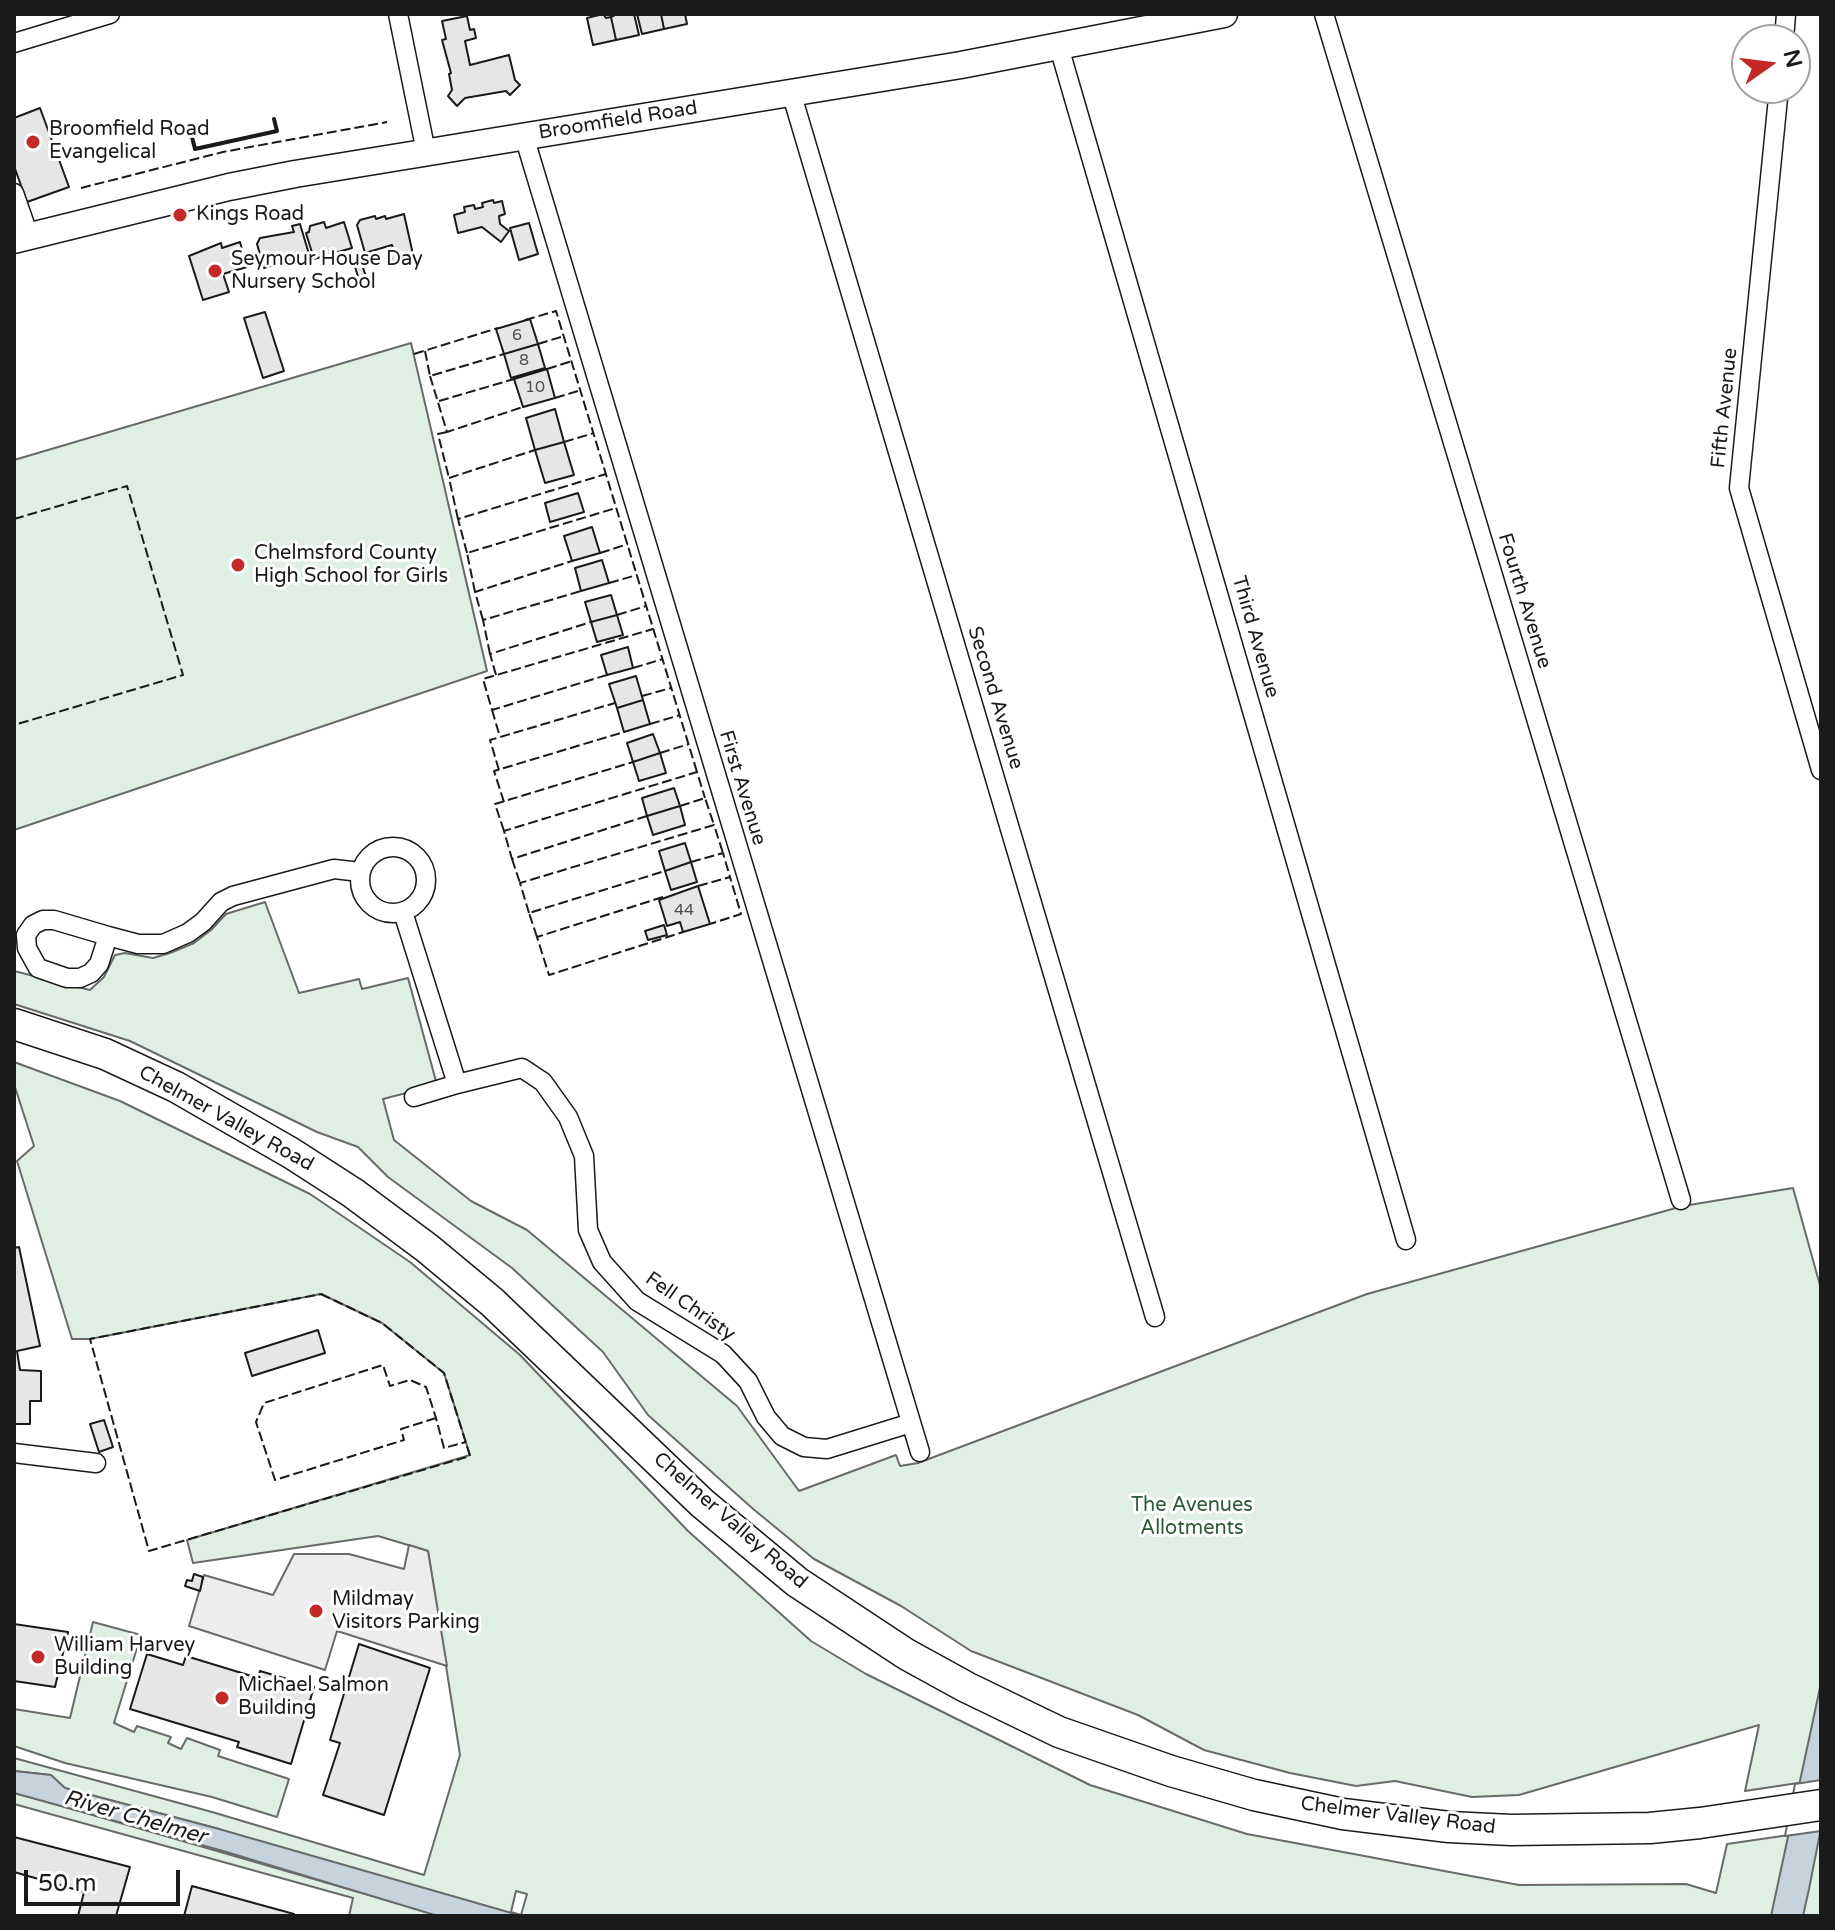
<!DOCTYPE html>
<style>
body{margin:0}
#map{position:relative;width:1835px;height:1930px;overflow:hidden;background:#fff;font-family:"Varela Round",sans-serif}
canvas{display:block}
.frame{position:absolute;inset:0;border:16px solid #1a1a1a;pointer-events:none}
.north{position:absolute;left:1731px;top:24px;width:80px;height:80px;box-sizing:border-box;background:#fff;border:2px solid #a3a3a3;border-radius:50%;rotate:76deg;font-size:22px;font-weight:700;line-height:32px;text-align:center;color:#1a1a1a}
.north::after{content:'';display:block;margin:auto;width:28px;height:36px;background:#c62828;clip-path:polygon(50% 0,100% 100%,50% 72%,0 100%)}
.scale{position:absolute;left:24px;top:1870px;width:156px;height:36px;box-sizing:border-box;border:4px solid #1a1a1a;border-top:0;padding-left:10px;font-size:24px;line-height:28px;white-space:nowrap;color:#1a1a1a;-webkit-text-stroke:6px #fff;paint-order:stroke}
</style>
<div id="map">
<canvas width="1835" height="1930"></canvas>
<div class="frame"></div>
<div class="north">N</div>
<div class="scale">50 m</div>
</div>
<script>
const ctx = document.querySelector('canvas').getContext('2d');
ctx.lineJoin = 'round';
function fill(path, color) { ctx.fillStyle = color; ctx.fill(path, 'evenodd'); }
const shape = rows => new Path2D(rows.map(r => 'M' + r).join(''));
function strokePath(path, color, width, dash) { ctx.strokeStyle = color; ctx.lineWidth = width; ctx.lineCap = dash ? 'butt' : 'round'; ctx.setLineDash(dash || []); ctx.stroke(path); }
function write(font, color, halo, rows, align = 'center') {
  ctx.font = font + ' "Varela Round",sans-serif'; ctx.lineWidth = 6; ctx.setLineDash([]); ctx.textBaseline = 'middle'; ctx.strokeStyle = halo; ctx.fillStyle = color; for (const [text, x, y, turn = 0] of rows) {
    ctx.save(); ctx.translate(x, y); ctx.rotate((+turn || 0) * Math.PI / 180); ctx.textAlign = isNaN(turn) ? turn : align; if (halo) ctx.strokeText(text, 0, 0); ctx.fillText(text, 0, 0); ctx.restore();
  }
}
const green = shape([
 [411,343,487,671,14,830,14,460,411,343],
 [265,902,299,993,359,979,362,989,408,978,437,1085,383,1099,394,1140,471,1201,527,1230,737,1406,799,1491,896,1455,900,1466,918,1463,1367,1294,1683,1206,1793,1188,1821,1289,1821,1916,349,1916,353,1898,14,1804,14,1793,41,1800,400,1904,219,1829,64,1788,51,1775,14,1771,14,1758,212,1812,424,1875,460,1755,428,1551,378,1536,193,1563,187,1540,470,1455,444,1373,382,1323,321,1294,90,1339,72,1339,17,1161,34,1146,14,1084,14,1062,120,1101,310,1194,410,1262,520,1355,688,1531,811,1641,866,1674,1090,1785,1247,1834,1519,1885,1686,1884,1716,1893,1727,1844,1789,1835,1798,1783,1745,1791,1759,1725,1519,1795,1472,1797,1395,1781,1356,1786,1290,1773,1204,1750,1138,1715,971,1651,901,1606,814,1559,752,1508,648,1415,603,1352,512,1268,388,1177,358,1147,317,1132,130,1041,14,1004,14,971,90,990,104,977,115,955,125,953,153,958,170,953,194,943,211,930,226,914,265,902],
 [516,1891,527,1894,521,1915,511,1912,516,1891],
 [93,1622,141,1635,114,1723,134,1732,137,1726,171,1737,168,1743,181,1749,187,1738,220,1750,218,1756,289,1779,277,1817,212,1797,65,1763,14,1746,14,1709,70,1718,93,1622]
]);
fill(green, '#e0efe3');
strokePath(green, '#6a6a6a', 2);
const parking = shape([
 [409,1545,428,1551,447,1666,337,1631,325,1670,189,1626,204,1575,273,1595,294,1554,349,1554,404,1569,409,1545]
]);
fill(parking, '#ededed');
strokePath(parking, '#6a6a6a', 2);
const water = shape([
 [1821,1683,1821,1828,1809,1889,1803,1916,1771,1916,1821,1683],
 [14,1771,51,1775,65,1788,219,1829,522,1916,438,1916,223,1851,14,1793,14,1771]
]);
fill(water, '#c6d2dc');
strokePath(water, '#6a6a6a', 2);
const pier = shape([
 [1821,1780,1821,1831,1785,1836,1795,1784,1821,1780]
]);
fill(pier, '#fff');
strokePath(pier, '#6a6a6a', 2);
const building = shape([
 [603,14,606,18,611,17,616,40,593,45,587,18,603,14],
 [617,14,634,14,639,35,616,40,611,17,617,14],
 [637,14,661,14,664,29,642,34,637,14],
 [661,14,685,14,687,24,664,29,661,14],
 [467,16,470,30,474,29,476,38,465,41,470,65,509,55,515,80,520,85,510,95,506,91,465,98,457,106,448,96,452,90,449,74,451,73,442,40,446,39,442,21,467,16],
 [40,108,69,187,27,202,14,166,14,118,40,108],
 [493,200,494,203,502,201,505,214,499,216,500,224,509,231,501,242,482,227,458,233,454,215,465,212,464,207,474,205,475,209,483,207,482,203,493,200],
 [404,214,414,259,394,265,390,252,394,251,392,245,365,253,357,225,360,220,375,216,376,219,385,216,386,219,404,214],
 [324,222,326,228,344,222,352,248,314,259,306,233,309,232,310,226,324,222],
 [529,223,538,254,519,260,510,228,529,223],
 [300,224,309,254,264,268,257,244,260,238,294,232,292,226,300,224],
 [240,242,247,267,223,274,229,292,203,300,189,256,221,243,222,248,240,242],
 [360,258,366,277,359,280,353,260,360,258],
 [265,312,284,371,263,378,244,318,265,312],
 [530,319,538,344,504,354,496,329,530,319],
 [538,344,545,368,511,378,504,354,538,344],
 [547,369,555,398,523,407,514,379,547,369],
 [555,409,564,442,535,450,526,418,555,409],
 [564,442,574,475,545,483,535,450,564,442],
 [578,493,584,512,550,522,545,503,578,493],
 [592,527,600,553,572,561,564,536,592,527],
 [602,560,609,583,581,591,575,568,602,560],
 [611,595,617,615,591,622,585,602,611,595],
 [617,615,623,635,597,642,591,622,617,615],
 [628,647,633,668,607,675,601,655,628,647],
 [636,676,643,700,617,708,609,684,636,676],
 [643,700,650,724,624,732,617,708,643,700],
 [653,734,660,753,633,762,627,743,653,734],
 [660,753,666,773,639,781,633,762,660,753],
 [674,788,680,806,647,816,642,798,674,788],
 [680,806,685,825,653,835,647,816,680,806],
 [685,843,691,862,665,871,659,851,685,843],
 [691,862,697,882,671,890,665,871,691,862],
 [698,886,710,924,683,932,680,922,667,926,659,900,698,886],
 [664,925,667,935,648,940,645,931,664,925],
 [19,1247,40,1346,17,1351,20,1370,41,1371,41,1401,30,1401,30,1424,14,1424,14,1248,19,1247],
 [318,1330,325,1353,252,1376,245,1353,318,1330],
 [104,1420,113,1447,99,1452,90,1424,104,1420],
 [194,1574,203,1577,200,1591,185,1586,187,1580,192,1581,194,1574],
 [14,1624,68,1632,55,1687,14,1681,14,1624],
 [359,1644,430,1668,384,1815,323,1795,340,1743,330,1740,359,1644],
 [147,1654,183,1665,186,1656,258,1678,260,1671,314,1687,291,1764,237,1747,239,1742,130,1709,147,1654],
 [14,1837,130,1867,116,1916,78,1916,84,1892,14,1872,14,1837],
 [192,1886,294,1914,294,1916,184,1916,192,1886]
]);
fill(building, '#e6e6e6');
strokePath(building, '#1a1a1a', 2);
const street = shape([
 [398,14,426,152],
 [1324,14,1681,1200],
 [1784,40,1786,14],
 [14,43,110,14],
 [1059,47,1406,1240],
 [1779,88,1739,488,1821,770],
 [791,92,1155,1317],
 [524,136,920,1452],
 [14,193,29,236],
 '360 880a33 33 0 1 1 66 0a33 33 0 1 1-66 0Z',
 [403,912,457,1084,522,1068,543,1082,568,1117,584,1156,588,1230,602,1262,637,1301,723,1354,748,1381,766,1417,782,1436,804,1447,827,1449,911,1423],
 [108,936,54,920,43,920,33,925,26,935,27,948,38,968,67,978,80,978,91,973,99,964,108,936,138,944,163,944,188,933,203,922,221,902,233,896,334,869,360,872],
 [414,1097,457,1084],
 [14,1453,96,1463]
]);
const secondary = shape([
 [14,240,229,187,295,174,961,65,1224,14]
]);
const primary = shape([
 [14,1024,105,1054,176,1087,291,1153,353,1193,427,1248,492,1302,702,1503,797,1582,906,1654,966,1687,1059,1732,1171,1771,1254,1795,1343,1814,1449,1827,1511,1830,1650,1828,1700,1823,1821,1805]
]);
strokePath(street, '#1a1a1a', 21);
strokePath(secondary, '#1a1a1a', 29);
strokePath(primary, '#1a1a1a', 33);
strokePath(street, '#fff', 18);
strokePath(secondary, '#fff', 26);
strokePath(primary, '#fff', 30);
strokePath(shape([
 [81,188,223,152,387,122],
 [525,320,556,311,697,772],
 [538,344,564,336],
 [425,351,430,376,504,354],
 [414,354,498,328],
 [547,369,572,361],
 [430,376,447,432,523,407],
 [555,398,581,390],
 [439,401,514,379],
 [447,432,438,434,449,478],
 [564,442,594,433],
 [14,519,127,486,183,675,14,725],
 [458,519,449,478,535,450],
 [467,553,458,519,606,474],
 [600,553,628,544],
 [609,583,637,575],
 [475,592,467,553,616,508],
 [617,615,646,606],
 [483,620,475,592,572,561],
 [490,654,483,620,581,591],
 [633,668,663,659],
 [496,675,490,654,591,622],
 [607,675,492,710,483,679,653,629],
 [642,696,671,688],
 [492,710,500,737],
 [650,724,680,715],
 [660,753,689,744],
 [499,770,490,740,615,703],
 [504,802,494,771,624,732],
 [680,806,705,798,714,825],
 [647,816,512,859,504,831,697,772,705,798],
 [504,831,495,804,633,762],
 [512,859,520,883],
 [691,862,723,853,730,877],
 [698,886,730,877,741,914,710,924],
 [663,897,537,937,549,975,683,932],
 [529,913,520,883,714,825,723,853],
 [537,937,529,913,665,871],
 [321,1294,382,1323,444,1373,470,1456,149,1551,90,1339,321,1294],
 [436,1418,401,1429,404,1440,275,1480,256,1422,264,1403,383,1365,390,1386,410,1380,426,1387,436,1418,444,1448,466,1442]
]), '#1a1a1a', 2, [10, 4]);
strokePath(shape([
 [192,137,195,149,277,131,274,119]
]), '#1a1a1a', 4);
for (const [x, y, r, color] of [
 [33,142,8,"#c62828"],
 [180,215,8,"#c62828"],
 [215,271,8,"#c62828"],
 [238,565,8,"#c62828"],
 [316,1611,8,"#c62828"],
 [38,1657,8,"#c62828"],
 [222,1698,8,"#c62828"]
]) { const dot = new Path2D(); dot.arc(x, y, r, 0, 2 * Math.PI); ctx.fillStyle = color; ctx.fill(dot); strokePath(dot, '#fff', 3); }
write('16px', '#4d4d4d', null, [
 ["6",517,336],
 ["8",524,361],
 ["10",535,388],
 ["44",684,911]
]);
write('20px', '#1a1a1a', '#fff', [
 ["Broomfield Road",618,121,-9],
 ["Fifth Avenue",1725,408,-84],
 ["Fourth Avenue",1524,601,73],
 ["Third Avenue",1255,637,74],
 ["Second Avenue",995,698,73],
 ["First Avenue",742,788,73],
 ["Chelmer Valley Road",226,1119,29],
 ["Fell Christy",690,1307,35],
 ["Chelmer Valley Road",730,1521,41],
 ["Chelmer Valley Road",1398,1816,7]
]);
write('20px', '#1a1a1a', '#fff', [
 ["Broomfield Road",49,130],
 ["Evangelical",49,153],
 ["Kings Road",196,215],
 ["Seymour House Day",231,260],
 ["Nursery School",231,283],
 ["Chelmsford County",254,554],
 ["High School for Girls",254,577],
 ["Mildmay",332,1600],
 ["Visitors Parking",332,1623],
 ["William Harvey",54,1646],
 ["Building",54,1669],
 ["Michael Salmon",238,1686],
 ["Building",238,1709]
], 'left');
write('20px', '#2b5a34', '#fff', [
 ["The Avenues",1192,1506],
 ["Allotments",1192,1529]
]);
write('italic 22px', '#1a1a1a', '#fff', [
 ["River Chelmer",135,1818,16]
]);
</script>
